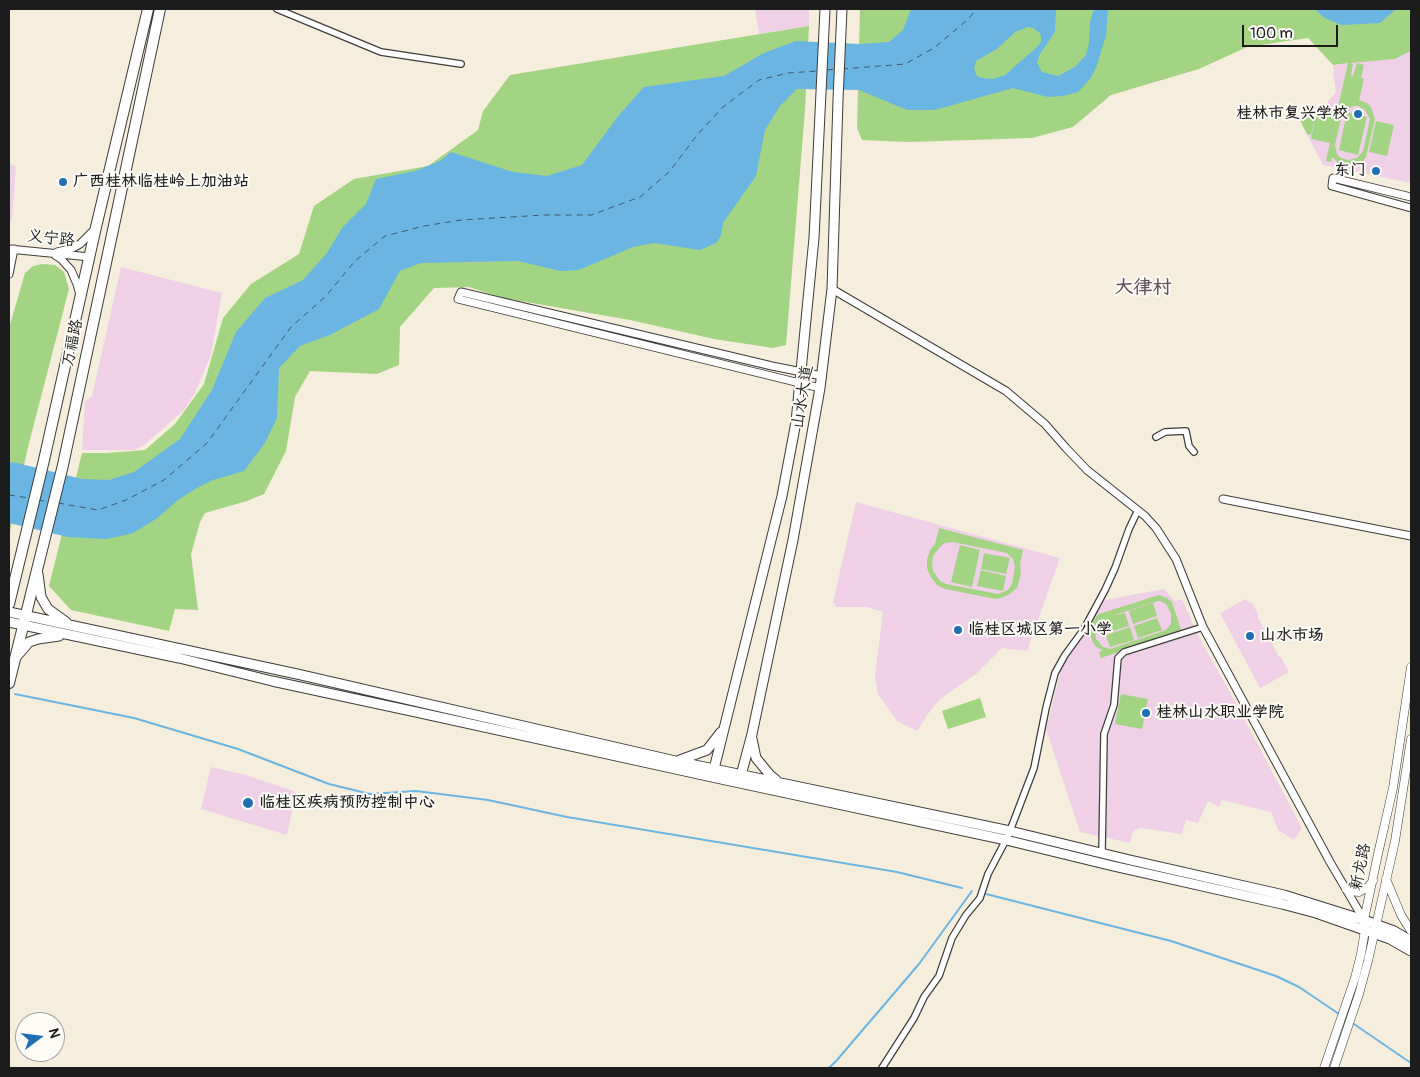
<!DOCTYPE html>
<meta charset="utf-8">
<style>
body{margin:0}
#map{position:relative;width:1420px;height:1077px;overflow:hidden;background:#f6eedc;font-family:Pangolin,sans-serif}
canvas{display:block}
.frame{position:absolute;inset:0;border:10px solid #1c1c1c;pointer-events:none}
.north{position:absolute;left:15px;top:1012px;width:50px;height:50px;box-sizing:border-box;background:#fdfcf7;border:1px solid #a3a29f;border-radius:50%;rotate:75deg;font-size:14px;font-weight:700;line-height:20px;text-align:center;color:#1c1c1c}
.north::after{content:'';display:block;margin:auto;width:18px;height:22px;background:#1f6fb2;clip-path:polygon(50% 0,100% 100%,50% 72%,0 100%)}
.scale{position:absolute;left:1242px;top:25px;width:96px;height:22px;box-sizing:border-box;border:2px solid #1c1c1c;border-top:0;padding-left:6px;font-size:15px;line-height:18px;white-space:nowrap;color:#1c1c1c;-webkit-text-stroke:4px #fdfcf7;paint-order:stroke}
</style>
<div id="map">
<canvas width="1420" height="1077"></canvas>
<div class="frame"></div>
<div class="north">N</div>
<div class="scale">100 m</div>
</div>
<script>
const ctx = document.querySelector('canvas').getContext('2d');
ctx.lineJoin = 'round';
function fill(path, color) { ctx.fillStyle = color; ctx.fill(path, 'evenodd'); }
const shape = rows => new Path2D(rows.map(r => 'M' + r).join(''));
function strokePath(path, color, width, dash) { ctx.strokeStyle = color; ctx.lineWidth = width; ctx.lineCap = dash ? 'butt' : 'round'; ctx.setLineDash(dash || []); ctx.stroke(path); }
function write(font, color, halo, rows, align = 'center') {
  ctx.font = font + ' Pangolin,"LXGW WenKai TC",sans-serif'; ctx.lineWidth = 4; ctx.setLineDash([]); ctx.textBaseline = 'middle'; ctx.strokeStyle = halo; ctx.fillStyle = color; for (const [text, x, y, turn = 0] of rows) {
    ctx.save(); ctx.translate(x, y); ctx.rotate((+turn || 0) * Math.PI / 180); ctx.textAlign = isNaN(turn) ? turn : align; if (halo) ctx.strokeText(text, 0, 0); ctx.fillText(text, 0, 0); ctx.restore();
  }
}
fill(shape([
 [755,9,809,9,809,26,759,34],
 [1411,51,1411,183,1323,165,1298,117,1316,107,1326,104,1336,92,1333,72,1334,71,1333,65,1361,61,1395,59],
 [9,163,16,167,12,219,9,223],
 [121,267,222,293,211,355,195,393,183,411,144,445,135,450,82,450,85,401,92,396],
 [856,502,1060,558,1027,651,1002,648,976,674,940,699,928,714,917,731,897,721,878,694,875,676,883,612,867,607,836,607,833,602],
 [1164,589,1175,601,1182,599,1201,641,1232,696,1302,828,1294,840,1278,830,1271,812,1222,800,1219,807,1208,801,1198,823,1186,820,1182,834,1141,828,1133,831,1130,843,1080,832,1046,729,1062,666,1104,600],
 [1246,599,1249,603,1251,602,1259,615,1257,616,1279,657,1281,657,1289,672,1260,688,1220,613],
 [211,767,246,775,294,791,295,796,287,835,201,809]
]), '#efd0e6');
fill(shape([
 [860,9,1411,9,1411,51,1395,59,1350,63,1353,64,1351,75,1353,76,1357,63,1364,65,1361,78,1364,79,1359,100,1367,103,1371,107,1375,119,1366,157,1361,163,1353,166,1341,165,1332,157,1331,162,1326,161,1330,143,1311,139,1315,118,1311,135,1307,134,1299,118,1313,110,1317,111,1318,107,1336,111,1335,121,1348,63,1333,65,1308,38,1247,47,1199,69,1111,95,1073,127,1032,138,909,142,862,140,857,128],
 [1353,106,1358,106,1365,110,1370,119,1363,151,1357,158,1348,160,1341,158,1337,154,1335,145,1342,114,1347,109],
 [809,26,805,110,786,345,773,348,714,339,630,320,503,298,469,287,434,288,400,327,399,365,377,374,310,371,295,397,286,451,264,494,247,501,205,513,200,522,191,554,198,610,175,609,169,631,71,610,49,586,82,453,107,453,145,450,175,424,204,384,223,318,251,284,299,254,314,206,354,179,428,166,478,130,483,111,510,75],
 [1347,112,1367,117,1358,155,1339,150],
 [1376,121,1394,125,1387,156,1369,152],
 [42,264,55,265,64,272,69,289,27,451,9,537,9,328,25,273,33,266],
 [939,528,1023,550,1020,564,1021,574,1017,588,1008,595,1001,598,996,599,945,589,937,585,930,576,927,568,927,560,930,550,935,544],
 [953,542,1007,553,1013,559,1015,567,1012,584,1008,590,998,594,946,584,940,581,933,571,932,565,933,556,940,547,945,543],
 [960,545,980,550,972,587,951,582],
 [984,553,1010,558,1006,574,981,569],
 [981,570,1006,576,1003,591,977,586],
 [1159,595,1167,598,1172,602,1181,630,1101,658,1099,652,1103,650,1098,648,1093,643,1090,633,1092,623,1096,617,1099,614],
 [1158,601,1161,601,1167,605,1171,614,1171,624,1166,630,1110,649,1103,647,1096,639,1095,628,1096,624,1100,620,1101,620,1106,633,1129,626,1125,613,1112,616],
 [1153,603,1157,616,1133,624,1129,611],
 [1157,618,1162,630,1138,638,1134,626],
 [1130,627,1134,640,1110,647,1106,635],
 [1121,694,1148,699,1142,729,1115,724],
 [980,698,986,717,948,729,942,711]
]), '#a2d484');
fill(shape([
 [911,9,1056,9,1055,32,1040,54,1037,63,1042,72,1058,76,1075,67,1086,55,1089,43,1090,21,1094,9,1108,9,1106,35,1096,68,1090,79,1078,92,1063,96,1048,97,1013,88,935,110,907,110,859,90,797,89,780,106,765,130,756,176,723,223,721,236,716,243,700,250,654,243,633,247,579,270,560,271,518,261,421,263,400,271,379,309,330,335,300,346,279,368,277,418,265,443,244,471,213,480,195,489,178,500,156,519,133,533,121,536,105,539,68,537,9,523,9,462,17,463,82,479,109,480,134,472,180,439,212,390,236,332,265,298,303,280,327,253,342,228,366,204,376,179,415,171,440,161,451,152,513,172,547,176,582,165,619,115,644,87,724,76,764,53,796,41,860,44,889,42,903,30],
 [1028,27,1033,28,1040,33,1041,36,1041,42,1036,48,1005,75,993,79,982,78,977,76,974,69,976,61,997,49,1015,32],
 [1314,9,1396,9,1380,23,1341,25,1325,18]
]), '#6bb5e3');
strokePath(shape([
 [15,694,134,718,238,749,329,784,370,794,416,791,488,800,567,817,897,872,962,888],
 [986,894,1171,941,1276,976,1299,987,1339,1014],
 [1351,1022,1411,1063],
 [829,1068,837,1060,919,964,972,891]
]), '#6bb5e3', 2);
strokePath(shape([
 [842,69,905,64,934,48,966,21,977,9],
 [827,70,836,69],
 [9,495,29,498],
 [38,500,49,502],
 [58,503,98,510,126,500,164,480,207,443,291,327,326,296,355,261,385,236,424,226,461,220,544,215,591,215,640,197,669,172,698,134,723,107,759,80,788,73,818,71]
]), '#3c596c', 1, [6, 5]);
const minor = shape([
 [277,9,381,52,461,64],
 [1156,437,1165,432,1186,431,1189,446,1194,452],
 [1102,853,1104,734,1114,705,1118,658,1124,652,1203,627],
 [882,1068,914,1018,924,997,939,976,952,938,966,915,980,898,988,874,1008,836,1034,768,1046,708,1055,673,1065,655,1084,629,1105,590,1115,568,1129,529,1138,510]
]);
const tertiary = shape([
 [1411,197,1333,178,1332,186,1411,208],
 [9,249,90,257],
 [57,252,73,248,80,244,94,230],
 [55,255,61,259,71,270,77,284,80,295],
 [9,274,14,249],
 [832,289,1006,391,1045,424,1066,448,1087,470,1145,516,1156,528,1176,559,1203,627,1330,862,1364,920],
 [820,388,458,299,461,292,772,366,822,376],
 [1223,499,1411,536]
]);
const secondary = shape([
 [1386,879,1401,915,1411,931],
 [1346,889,1350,891,1359,892,1368,887,1373,881],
 [1324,1068,1355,978,1361,954,1365,930,1364,920,1378,854,1393,788,1411,667],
 [1334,1068,1359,994,1368,961,1395,841,1411,739]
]);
const primary = shape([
 [38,574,41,597,48,609,66,622],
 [9,612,297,674,671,760,1010,831,1130,860,1284,895,1364,920,1394,931,1411,941],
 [9,622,179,658,272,681,416,712,721,779,1006,840,1113,866,1282,904,1316,913,1390,939,1411,951],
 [17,656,29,642,38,639,59,636],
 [752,739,756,758,770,775,776,780],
 [680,760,707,750,721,732],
 [713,773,782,496,796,422,814,238,825,9],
 [740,779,752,734,793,540,820,388,832,289,838,100,842,9]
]);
const trunk = shape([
 [9,604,44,460,96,227,148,9],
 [9,683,63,465,160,9]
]);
strokePath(minor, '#3d3c39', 8);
strokePath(tertiary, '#3d3c39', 9);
strokePath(secondary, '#3d3c39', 9);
strokePath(primary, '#3d3c39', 11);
strokePath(trunk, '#3d3c39', 12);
strokePath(minor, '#fff', 5.5);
strokePath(tertiary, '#fff', 7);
strokePath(secondary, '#fff', 8);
strokePath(primary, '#fff', 9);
strokePath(trunk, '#fff', 10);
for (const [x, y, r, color] of [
 [1358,114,5,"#1f6fb2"],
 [1376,171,5,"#1f6fb2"],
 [63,182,5,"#1f6fb2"],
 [958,630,5,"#1f6fb2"],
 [1250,636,5,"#1f6fb2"],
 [1146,713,5,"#1f6fb2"],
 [248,803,6,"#1f6fb2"]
]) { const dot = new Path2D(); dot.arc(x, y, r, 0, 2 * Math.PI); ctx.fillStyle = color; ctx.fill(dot); strokePath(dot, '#fdfcf7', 2); }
write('bold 16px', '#1c1c1c', '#fdfcf7', [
 ["桂林市复兴学校",1348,114,"right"],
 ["东门",1366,171,"right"],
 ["广西桂林临桂岭上加油站",73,182],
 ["临桂区城区第一小学",968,630],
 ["山水市场",1260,636],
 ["桂林山水职业学院",1156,713],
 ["临桂区疾病预防控制中心",259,803]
], 'left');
write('16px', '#1c1c1c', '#fdfcf7', [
 ["义宁路",51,239,6],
 ["万福路",73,343,-78],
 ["山水大道",803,397,-81],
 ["新龙路",1361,867,-78]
]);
write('bold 19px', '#615057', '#fdfcf7', [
 ["大律村",1143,288]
]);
</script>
